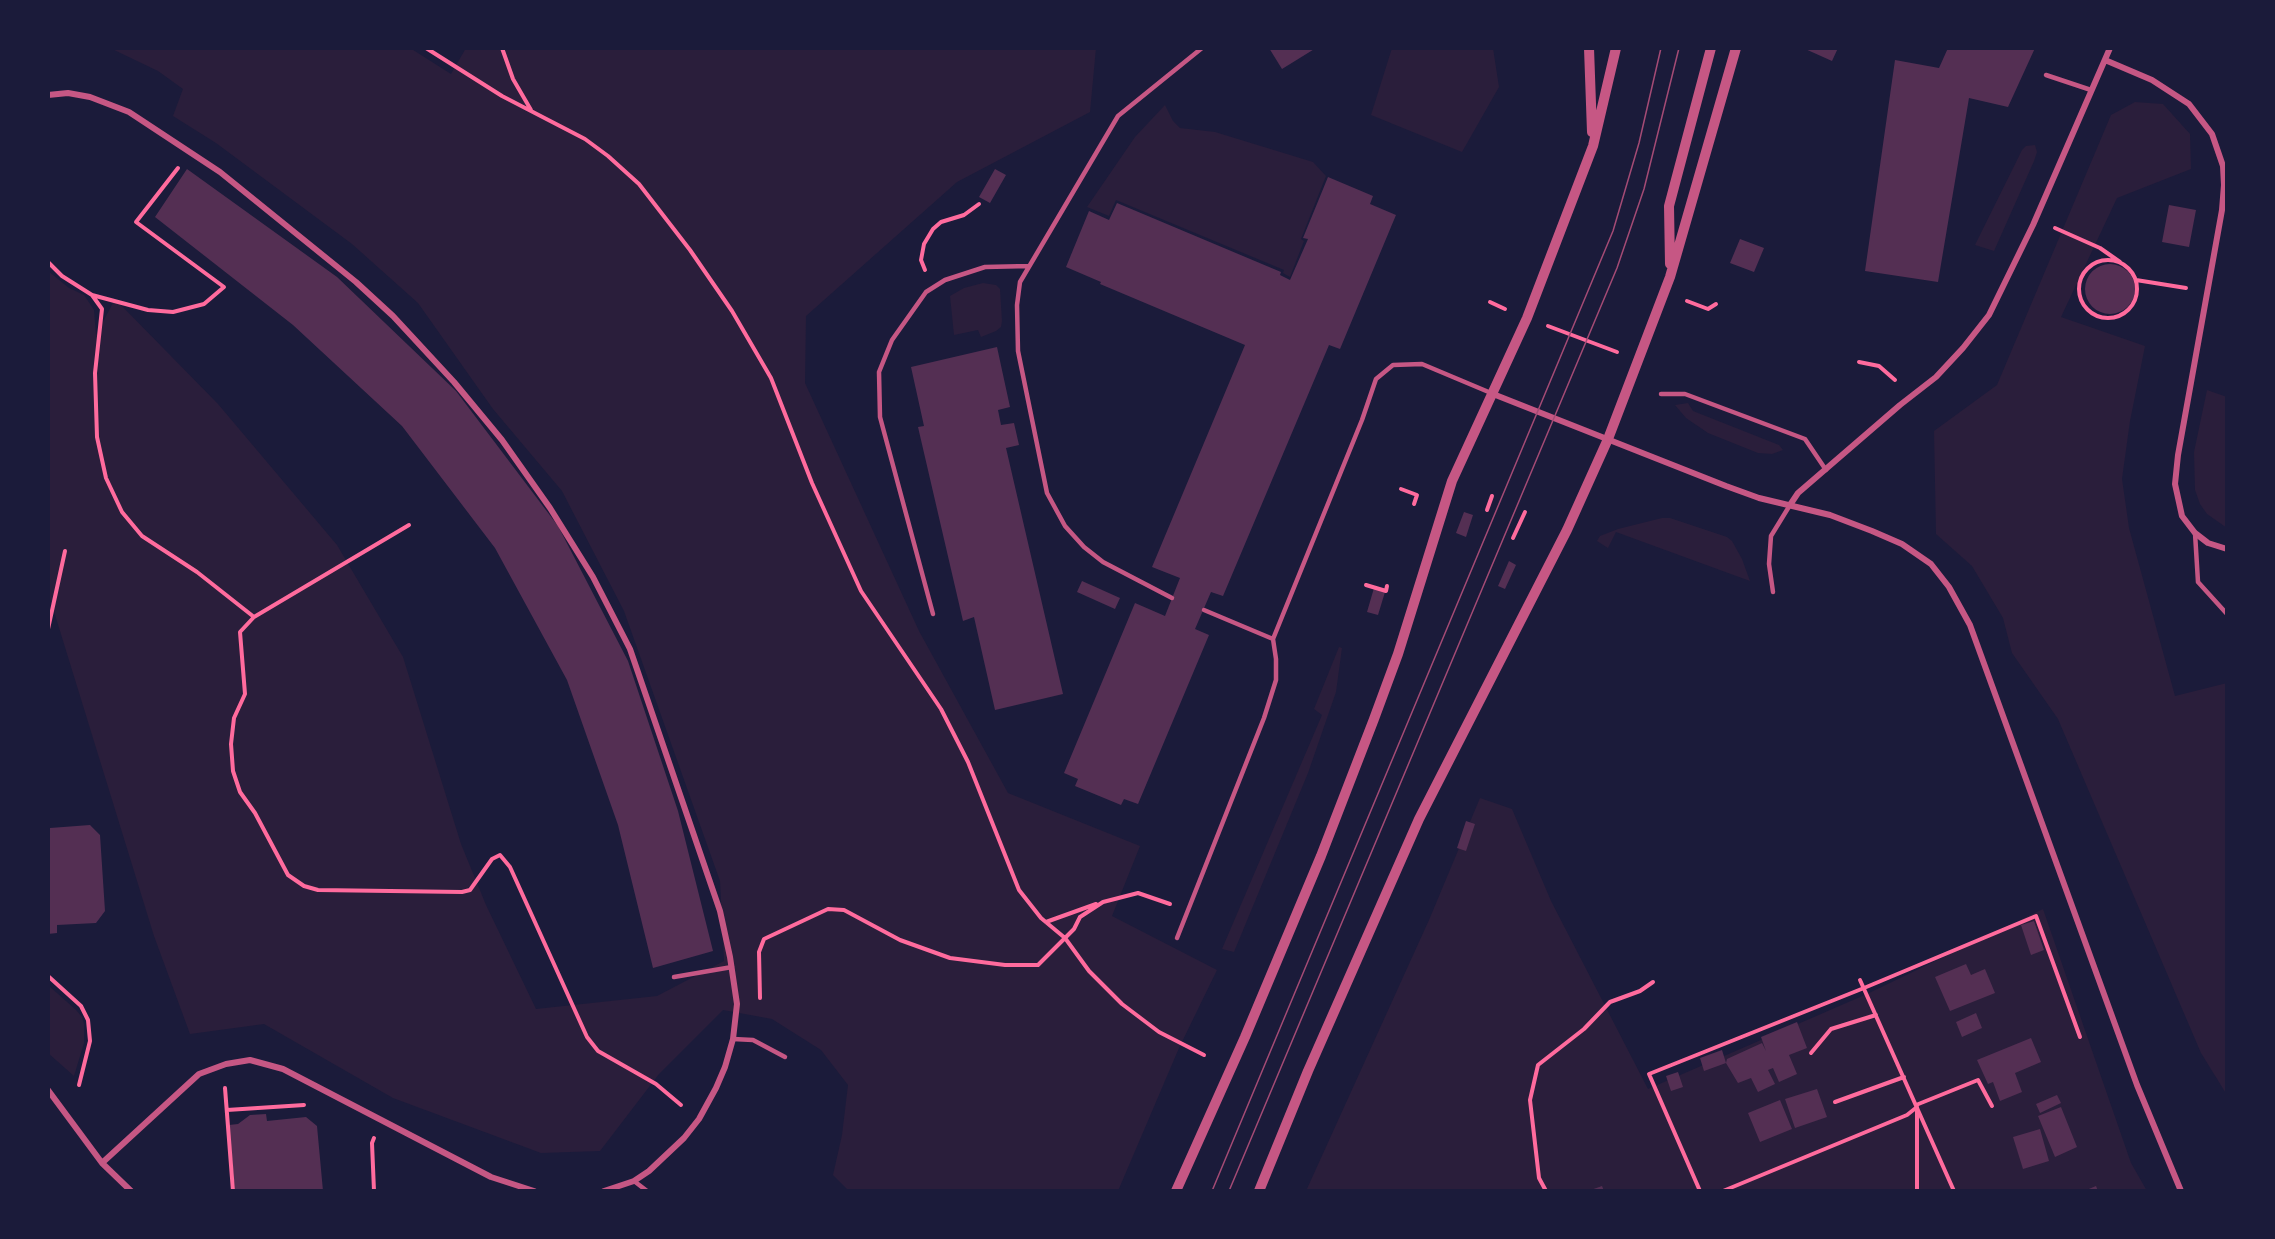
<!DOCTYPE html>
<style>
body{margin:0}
#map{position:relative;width:2275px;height:1239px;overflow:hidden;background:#1b1b3a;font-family:Quicksand,sans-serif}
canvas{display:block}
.frame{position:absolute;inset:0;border:50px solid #1b1b3a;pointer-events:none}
</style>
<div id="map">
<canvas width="2275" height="1239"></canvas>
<div class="frame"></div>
</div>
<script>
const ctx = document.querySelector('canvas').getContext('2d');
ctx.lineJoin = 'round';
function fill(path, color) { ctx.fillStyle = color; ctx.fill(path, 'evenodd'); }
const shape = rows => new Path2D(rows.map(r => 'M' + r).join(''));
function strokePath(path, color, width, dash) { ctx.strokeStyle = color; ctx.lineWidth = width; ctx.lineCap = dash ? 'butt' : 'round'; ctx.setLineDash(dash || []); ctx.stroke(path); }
fill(shape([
 [110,48,410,48,451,74,466,48,1096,48,1090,112,957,182,806,316,805,383,919,631,1008,793,1140,846,1112,916,1217,970,1179,1048,1118,1191,849,1191,833,1175,842,1135,848,1085,821,1050,772,1019,723,1010,659,1074,600,1151,541,1153,393,1098,264,1024,190,1034,154,936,48,592,48,271,69,288,84,295,94,310,96,335,115,299,218,404,337,545,403,657,461,844,486,905,536,1009,657,996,724,961,720,881,624,611,562,491,493,409,418,303,352,244,216,143,173,116,183,89,158,71],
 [1392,48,1493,48,1499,87,1462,152,1371,115],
 [2135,102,2163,104,2190,134,2191,169,2117,198,2061,317,2145,346,2130,421,2122,479,2129,528,2175,696,2227,683,2227,1095,2201,1053,2058,719,2012,653,2003,618,1972,566,1936,534,1934,431,1997,385,2111,115],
 [1165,105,1173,121,1180,128,1215,132,1313,162,1326,176,1301,239,1304,241,1290,277,1283,273,1284,270,1116,200,1109,216,1087,207,1135,137],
 [2035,145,2037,152,2034,161,1994,251,1975,245,2022,150,2026,146],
 [983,283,996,285,1000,289,1002,321,1001,327,996,331,981,337,978,330,954,335,950,296,964,288],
 [2207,390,2227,397,2227,528,2207,514,2200,504,2195,490,2194,452],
 [1688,403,1693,411,1779,445,1783,450,1772,454,1758,453,1708,433,1686,418,1675,405],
 [1662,518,1670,518,1727,537,1732,541,1742,559,1750,581,1616,532,1608,548,1597,541,1600,536,1618,529],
 [1339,647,1342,648,1336,692,1308,773,1234,952,1222,949,1322,715,1314,709],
 [1480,798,1512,809,1551,901,1648,1089,1867,994,2043,909,2131,1163,2147,1191,1306,1191,1429,920],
 [48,985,76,1010,82,1017,84,1024,84,1043,74,1076,48,1053]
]), '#2a1e3b');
fill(shape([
 [1269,48,1316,48,1282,69],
 [1803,48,1838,48,1832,61],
 [1948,48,2035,48,2008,107,1969,98,1938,282,1865,271,1895,60,1939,68],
 [187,169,337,277,456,391,558,526,628,661,678,811,713,951,653,968,618,825,567,680,495,548,402,426,293,325,155,217],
 [995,169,1006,175,990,203,979,197],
 [1328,177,1373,196,1370,204,1396,215,1340,349,1329,345,1223,596,1211,592,1195,629,1209,635,1138,804,1124,799,1121,805,1075,786,1078,779,1064,773,1135,603,1165,616,1180,578,1152,567,1245,345,1100,284,1101,282,1066,267,1089,211,1109,220,1117,203,1281,272,1280,275,1290,280,1308,239,1303,238],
 [2169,205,2196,210,2189,247,2162,242],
 [1740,239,1764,248,1754,272,1730,263],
 '2085 289a25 25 0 1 1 50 0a25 25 0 1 1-50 0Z',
 [997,347,1010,407,998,410,1001,425,1014,423,1019,445,1006,448,1063,694,995,710,974,617,963,621,918,427,924,426,911,367],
 [1464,512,1473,515,1466,537,1456,533],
 [1509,561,1516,565,1505,589,1498,586],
 [1082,581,1120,598,1115,609,1077,592],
 [1374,588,1385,592,1378,615,1367,612],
 [48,819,50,819,50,828,90,825,100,835,105,911,96,923,57,925,57,933,48,934],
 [1466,821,1475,824,1466,851,1457,848],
 [2034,921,2044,950,2031,955,2021,925],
 [1966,964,1971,975,1985,969,1995,993,1950,1011,1935,977],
 [1976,1013,1982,1028,1962,1037,1956,1022],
 [1797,1022,1807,1048,1789,1055,1797,1074,1779,1082,1773,1068,1768,1070,1775,1084,1758,1092,1751,1078,1738,1083,1726,1063,1704,1071,1700,1058,1722,1050,1726,1063,1727,1059,1762,1043,1766,1051,1761,1037],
 [2031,1038,2041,1062,2015,1073,2022,1092,2000,1101,1993,1082,1988,1084,1977,1060],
 [1678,1072,1683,1087,1671,1091,1666,1076],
 [1817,1089,1827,1117,1795,1128,1785,1099],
 [2057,1095,2061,1103,2040,1113,2036,1104],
 [1780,1100,1792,1129,1760,1142,1748,1113],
 [2061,1107,2077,1147,2055,1157,2038,1116],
 [266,1114,267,1121,306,1117,317,1126,323,1191,235,1191,229,1125,238,1124,250,1115],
 [2040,1129,2049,1161,2023,1169,2013,1137],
 [1602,1186,1604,1191,1588,1191],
 [2096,1186,2098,1191,2084,1191]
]), '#542f53');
strokePath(shape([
 [426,48,502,96,585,139,608,156,639,184,690,250,732,311,771,378,812,483,861,591,941,709,968,762,1019,890,1041,918,1065,938,1089,971,1122,1004,1159,1032,1204,1055],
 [502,48,513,79,531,110],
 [2055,228,2100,248,2120,262],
 '2079 289a29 29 0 1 1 58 0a29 29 0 1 1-58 0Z',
 [48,262,62,276,92,295,102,309,95,373,97,437,106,478,122,512,142,536,197,572,254,617,240,632,245,694,234,718,231,744,233,771,240,792,255,813,288,875,304,886,318,890,462,892,470,890,492,859,500,855,510,867,587,1037,598,1051,656,1084,681,1105],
 [925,270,921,260,924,244,933,229,941,222,964,215,979,204],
 [2136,280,2186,288],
 [92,295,148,310,173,312,204,304,224,287,136,222,178,168],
 [1687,301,1708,309,1716,304],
 [1490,302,1505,309],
 [1548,326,1617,352],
 [1859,362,1879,366,1895,380],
 [1401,489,1417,495,1414,504],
 [1487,510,1492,496],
 [1513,538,1525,512],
 [1366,585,1386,591,1387,586],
 [254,617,409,525],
 [48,629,65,551],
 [1046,922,1096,904],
 [48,976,81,1006,88,1020,90,1041,79,1085],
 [1860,980,1954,1191],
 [760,998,759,952,764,939,828,909,844,910,900,940,950,958,1005,965,1038,965,1074,929,1080,917,1103,902,1138,893,1170,904],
 [1811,1053,1831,1029,1876,1015],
 [225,1088,233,1191],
 [1835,1102,1904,1077],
 [1916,1105,1978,1080,1992,1106],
 [227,1110,304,1105],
 [374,1191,372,1143,374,1138],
 [1546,1191,1539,1178,1530,1100,1538,1065,1584,1029,1610,1002,1640,991,1653,982],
 [1700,1191,1649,1074,1864,988,2036,916,2080,1037],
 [1723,1191,1907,1115,1917,1107],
 [1917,1191,1917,1111]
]), '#ff6b9d', 4);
strokePath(shape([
 [2046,75,2091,90],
 [1661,394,1685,394,1805,439,1826,470],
 [2195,533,2198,582,2227,614],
 [1773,592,1769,564,1771,536,1790,505],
 [1172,598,1103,562,1084,547,1065,526,1047,493,1018,351,1017,305,1020,282,1118,116,1202,48],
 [1204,610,1273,639],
 [933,614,880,417,879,372,892,340,926,292,945,280,985,267,1029,266],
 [1177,938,1264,718,1276,680,1276,659,1273,639,1362,420,1376,379,1393,365,1422,364,1491,393],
 [674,977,732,967],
 [733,1039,753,1040,785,1057],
 [634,1181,647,1191]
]), '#c65784', 4.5);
strokePath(shape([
 [2105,60,2152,80,2189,104,2212,134,2223,166,2224,185,2222,210,2178,455,2175,484,2182,516,2195,533,2208,543,2227,549],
 [48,95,68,93,90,97,129,112,220,172,356,282,393,316,454,382,502,440,550,508,593,577,630,649,720,911,730,957,737,1004,733,1039,725,1067,716,1088,699,1119,684,1138,649,1171,634,1181,604,1191],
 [1493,394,1726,486,1759,498,1830,515,1872,531,1902,544,1931,564,1949,587,1970,625,2137,1085,2181,1191],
 [1790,505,1798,493,1900,405,1936,377,1963,348,1989,315,2033,225,2110,48],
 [48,1090,102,1163,131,1191],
 [102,1163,199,1074,226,1064,250,1060,283,1069,491,1177,534,1191]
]), '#c65784', 6);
strokePath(shape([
 [1589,48,1592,132],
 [1670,264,1669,206,1711,48],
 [1176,1191,1245,1037,1321,856,1374,719,1398,654,1452,481,1527,318,1593,146,1616,48],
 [1259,1191,1308,1071,1419,819,1567,530,1608,439,1670,277,1736,48]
]), '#c65784', 10);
strokePath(shape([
 [1212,1191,1613,231,1639,143,1661,48],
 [1229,1191,1617,268,1644,189,1679,48]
]), '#a44b75', 1.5);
</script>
